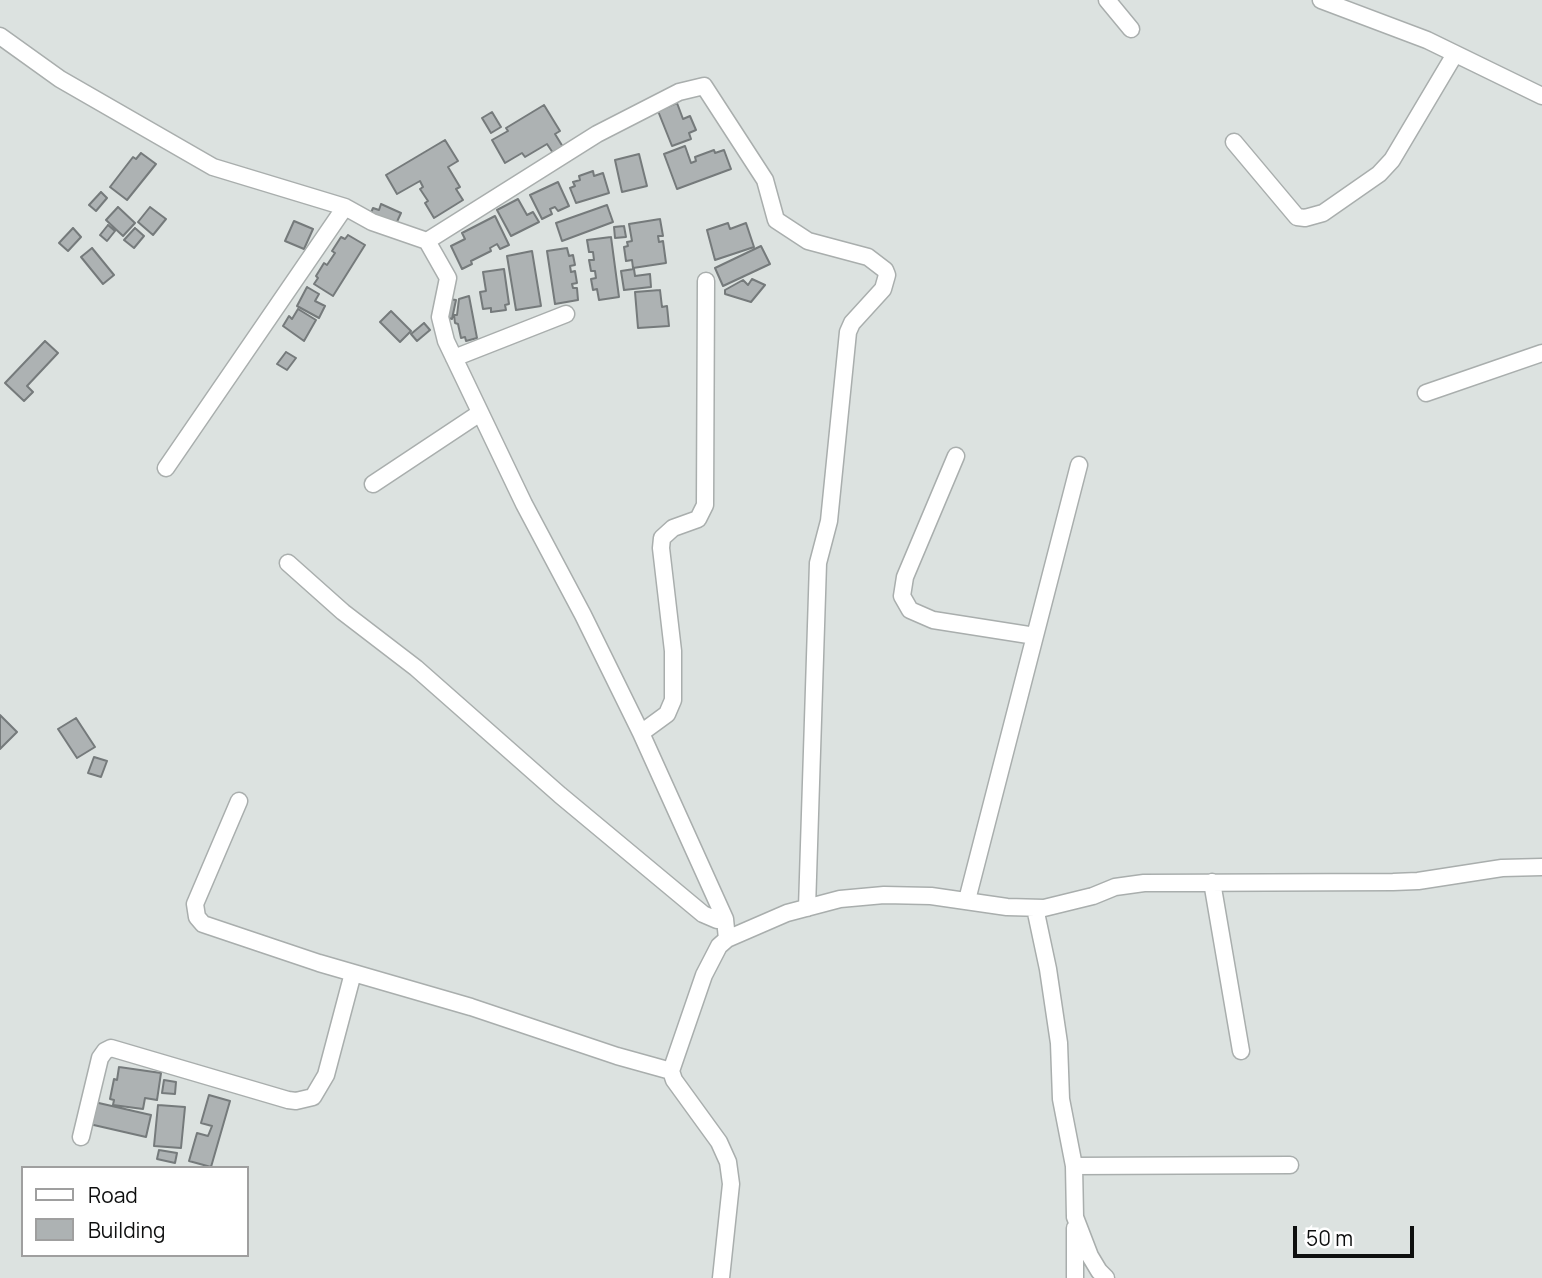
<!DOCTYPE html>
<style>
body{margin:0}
#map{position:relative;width:1542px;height:1278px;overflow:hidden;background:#dce2e0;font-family:Manrope,sans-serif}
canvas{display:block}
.legend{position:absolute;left:21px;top:1166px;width:228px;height:91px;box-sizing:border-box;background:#fff;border:2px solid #9f9f9f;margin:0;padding:9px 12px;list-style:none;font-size:21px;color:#0e0f0f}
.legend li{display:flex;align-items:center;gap:14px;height:35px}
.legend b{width:35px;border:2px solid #9f9f9f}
.scale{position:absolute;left:1293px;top:1226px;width:121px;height:32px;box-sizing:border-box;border:4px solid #0e0f0f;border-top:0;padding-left:9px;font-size:21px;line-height:24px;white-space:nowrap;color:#0e0f0f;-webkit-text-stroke:5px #fff;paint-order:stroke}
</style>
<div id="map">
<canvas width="1542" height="1278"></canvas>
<ul class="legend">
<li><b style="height:9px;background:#fff"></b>Road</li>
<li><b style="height:19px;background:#adb2b3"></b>Building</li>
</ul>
<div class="scale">50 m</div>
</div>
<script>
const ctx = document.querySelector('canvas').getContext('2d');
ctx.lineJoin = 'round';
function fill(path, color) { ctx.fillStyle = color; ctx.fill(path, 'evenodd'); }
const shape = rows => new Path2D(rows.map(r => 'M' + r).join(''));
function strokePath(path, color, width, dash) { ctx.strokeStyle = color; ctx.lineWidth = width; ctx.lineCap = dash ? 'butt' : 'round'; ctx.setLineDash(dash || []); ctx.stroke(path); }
const building = shape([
 [677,103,683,119,690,116,696,130,689,133,691,139,672,146,658,111,677,103],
 [544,105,560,131,555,134,563,147,553,153,547,144,525,157,522,153,505,163,492,140,508,131,506,128,544,105],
 [492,112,501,127,491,133,482,118,492,112],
 [445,140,458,161,448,167,460,187,456,189,463,200,434,218,425,203,428,201,420,189,423,187,420,181,397,194,386,175,445,140],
 [685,146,691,163,696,161,695,157,714,150,715,153,724,150,731,169,677,189,664,154,685,146],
 [141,153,156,164,127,200,110,187,133,157,136,159,141,153],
 [639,154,647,186,622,192,615,160,639,154],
 [593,171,594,176,603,173,609,193,576,203,570,188,575,186,573,182,580,180,579,176,593,171],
 [558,182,569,206,558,211,555,207,550,209,552,214,542,219,530,195,558,182],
 [101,192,107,198,96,211,89,205,101,192],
 [518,199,527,215,533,212,539,222,511,236,497,210,518,199],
 [381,204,401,213,395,226,370,215,373,208,379,210,381,204],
 [607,205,613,222,562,241,556,223,607,205],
 [118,207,135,223,123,236,106,220,118,207],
 [150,207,166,219,153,235,138,222,150,207],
 [495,216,509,245,500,249,497,244,490,248,491,251,471,261,472,264,462,269,451,246,465,239,462,233,495,216],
 [660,219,663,236,658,236,659,242,663,241,666,263,633,268,632,260,626,261,624,247,628,246,627,242,632,241,629,224,660,219],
 [294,221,313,229,304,249,285,241,294,221],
 [728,223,730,229,746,223,754,247,715,260,707,230,728,223],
 [108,225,115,231,107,241,100,235,108,225],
 [624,226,626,237,615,238,614,227,624,226],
 [73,228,81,237,68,251,59,243,73,228],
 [135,228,144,236,134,248,124,240,135,228],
 [348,235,365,245,333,296,314,284,318,278,316,276,324,263,327,265,335,253,332,251,341,237,345,239,348,235],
 [611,237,619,297,599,300,597,289,593,290,591,279,596,278,595,271,591,271,589,260,594,260,593,252,589,252,587,240,611,237],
 [761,246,770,264,723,286,715,268,761,246],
 [92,248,114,275,103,284,81,257,92,248],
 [567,248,569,256,573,255,575,265,570,266,571,272,575,271,577,283,572,284,573,288,577,288,578,300,555,304,547,251,567,248],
 [532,251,541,306,516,310,507,256,532,251],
 [504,269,509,304,505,305,506,310,491,312,491,308,483,309,480,292,486,291,483,272,504,269],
 [634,269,635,276,650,274,651,287,624,290,621,271,634,269],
 [752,279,765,285,751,302,725,294,725,290,743,280,748,285,752,279],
 [307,287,319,294,315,301,325,306,319,318,297,306,307,287],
 [660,290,662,307,667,306,669,326,638,328,635,292,660,290],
 [469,296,477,338,466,341,465,337,461,338,458,324,455,323,454,315,457,315,459,299,469,296],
 [449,299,456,300,452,319,445,317,449,299],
 [298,309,316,320,304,341,283,326,289,316,292,319,298,309],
 [391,311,411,331,400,342,380,322,391,311],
 [424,323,430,330,417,341,411,334,424,323],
 [45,341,58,353,27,386,33,392,24,401,5,383,45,341],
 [286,352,296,358,287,370,277,364,286,352],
 [0,715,17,732,0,749,0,715],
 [76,718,95,747,77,758,58,729,76,718],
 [94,757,107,761,101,777,88,773,94,757],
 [119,1067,161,1073,157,1100,145,1098,143,1109,113,1105,114,1100,110,1099,114,1079,117,1080,119,1067],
 [164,1080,176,1082,175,1094,162,1093,164,1080],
 [209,1095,230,1101,211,1167,189,1161,197,1133,208,1136,212,1126,201,1123,209,1095],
 [90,1101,151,1115,146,1137,85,1123,90,1101],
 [158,1105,185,1107,181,1148,154,1146,158,1105],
 [159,1150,177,1153,175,1163,157,1159,159,1150]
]);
fill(building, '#adb2b3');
strokePath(building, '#757a7b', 2);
const street = shape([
 [1107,0,1131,29],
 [1321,0,1427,40,1542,96],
 [0,36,60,79,213,167,345,207,372,222,427,241,448,278,440,317,446,341,524,504,583,615,641,733,725,919,727,939,719,946,704,975,671,1071,674,1080,719,1142,728,1162,731,1184,721,1278],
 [1234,142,1297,217,1305,218,1323,213,1379,174,1392,160,1455,54],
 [427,241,597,134,679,92,704,86,765,180,776,220,808,241,868,257,885,270,887,275,883,289,852,323,848,332,829,521,818,563,807,908],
 [454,358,566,314],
 [1426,393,1542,353],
 [956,456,905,577,902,596,910,610,933,620,1035,636],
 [166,468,345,207],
 [373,484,480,413],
 [288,563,343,612,416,668,560,795,703,914,717,920,725,919],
 [641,733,667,714,673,700,673,651,661,548,662,538,673,528,698,519,705,505,706,281],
 [239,801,195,904,197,917,203,924,319,963,471,1007,617,1056,671,1071],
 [1212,882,1241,1051],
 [967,900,1079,465],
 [1035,908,1048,969,1059,1043,1061,1099,1074,1166,1075,1217,1090,1256,1099,1271,1106,1278],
 [727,939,787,913,840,899,884,895,931,896,1007,907,1044,908,1093,896,1115,887,1144,883,1393,882,1418,881,1502,868,1542,867],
 [81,1137,100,1058,105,1051,111,1048,288,1100,296,1101,313,1097,326,1075,353,973],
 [1074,1166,1290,1165],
 [1075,1228,1075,1278]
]);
strokePath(street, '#a9aead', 19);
strokePath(street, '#fff', 16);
</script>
